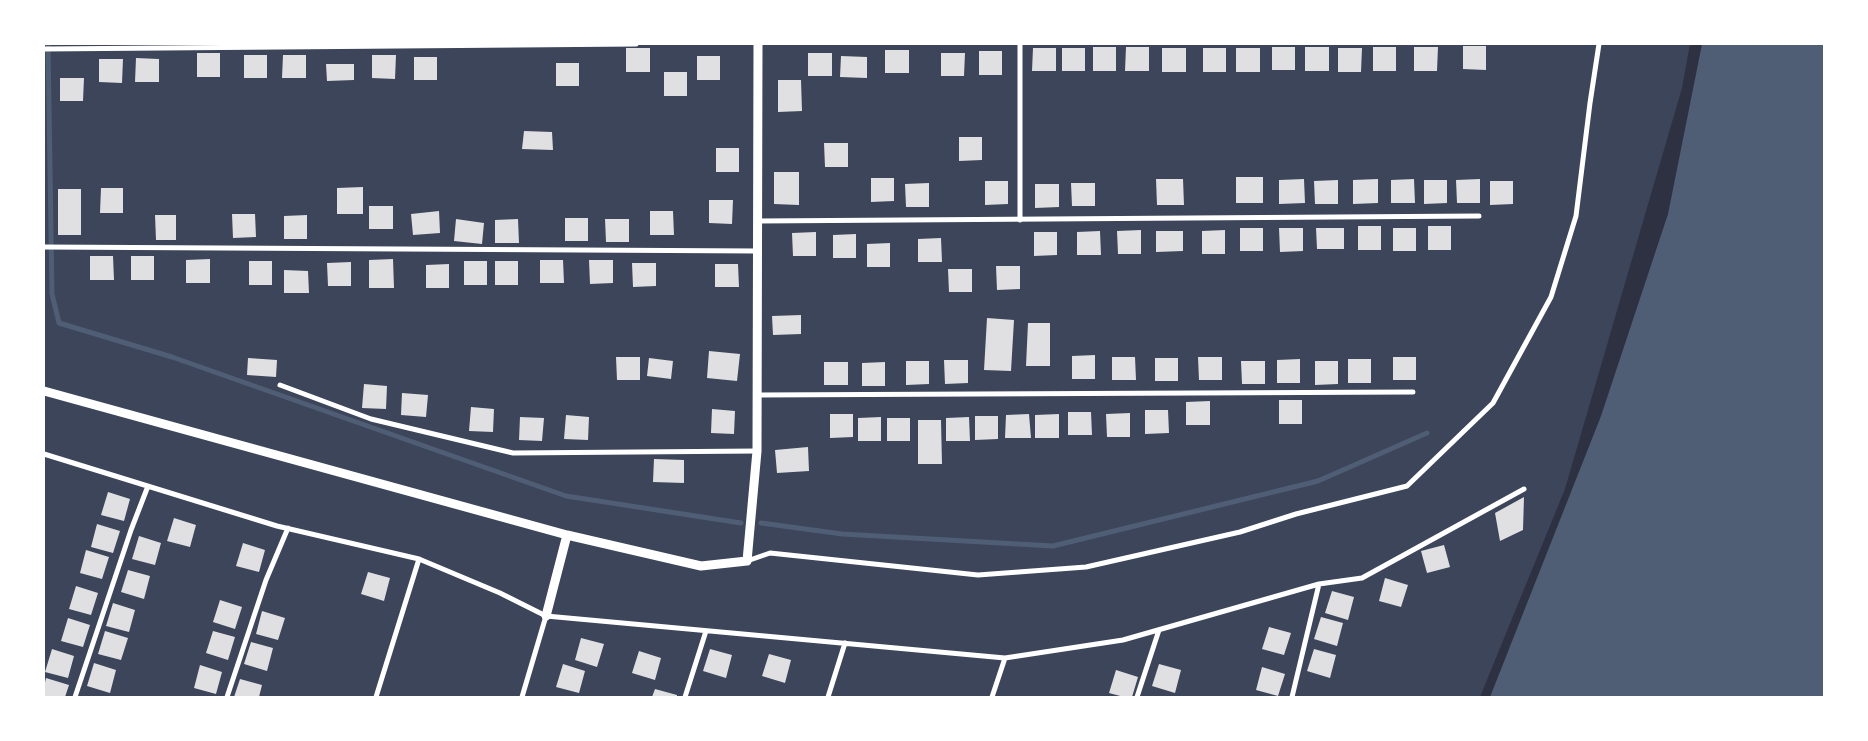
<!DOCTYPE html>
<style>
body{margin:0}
#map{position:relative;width:1868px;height:741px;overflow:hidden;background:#2d3142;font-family:"Alegreya Sans",sans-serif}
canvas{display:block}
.frame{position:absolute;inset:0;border:45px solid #fff;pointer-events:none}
</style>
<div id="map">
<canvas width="1868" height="741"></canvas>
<div class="frame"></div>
</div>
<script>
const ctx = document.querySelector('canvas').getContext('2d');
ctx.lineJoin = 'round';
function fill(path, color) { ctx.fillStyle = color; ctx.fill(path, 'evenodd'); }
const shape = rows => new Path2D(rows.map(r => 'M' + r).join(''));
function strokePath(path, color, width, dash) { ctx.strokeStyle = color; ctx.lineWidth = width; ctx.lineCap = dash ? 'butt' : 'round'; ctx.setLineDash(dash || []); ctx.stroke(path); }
fill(shape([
 [44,44,1690,44,1682,88,1565,489,1480,697,44,697]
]), '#3c4559');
fill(shape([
 [1702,44,1824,44,1824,697,1490,697,1601,416,1668,214]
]), '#4f5d75');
strokePath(shape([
 [48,44,52,294,59,323,172,357,566,496,741,523],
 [761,523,842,534,1053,546,1318,481,1427,433]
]), '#4f5d75', 5);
fill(shape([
 [1463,46,1486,46,1486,70,1463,69],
 [1093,47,1116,47,1116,71,1093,71],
 [1126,47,1149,47,1149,71,1125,71],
 [1272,47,1295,47,1295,70,1272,70],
 [1305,47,1329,47,1329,71,1305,71],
 [1373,47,1396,47,1396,71,1373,71],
 [1414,47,1438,47,1437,71,1414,71],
 [626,48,650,48,650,72,626,72],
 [1033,48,1056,48,1056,71,1032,71],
 [1062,48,1085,48,1085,71,1062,71],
 [1162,48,1186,48,1186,72,1162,72],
 [1203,48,1226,48,1226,72,1203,72],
 [1236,48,1260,48,1260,72,1236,72],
 [1338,48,1362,48,1361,72,1338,72],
 [885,50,909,50,909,73,885,73],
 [979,51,1002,51,1002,75,979,75],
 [197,53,220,53,220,77,197,77],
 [808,53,832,53,832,76,808,76],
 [941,53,965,53,964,76,941,76],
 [244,55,267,55,267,78,244,78],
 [283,55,306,55,306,78,282,78],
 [372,55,396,55,395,79,372,78],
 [697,56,720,56,720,80,697,80],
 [841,56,867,57,867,78,840,77],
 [414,57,437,57,437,80,414,80],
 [136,58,159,59,159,82,135,82],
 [99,59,123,59,122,83,99,82],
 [556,63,579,63,579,86,556,86],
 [326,64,354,64,354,80,327,81],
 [664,72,687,72,687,96,664,96],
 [60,78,84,78,83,101,60,101],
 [778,80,801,80,802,111,778,112],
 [524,131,552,132,553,150,522,149],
 [959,137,982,137,982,160,959,161],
 [824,143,848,143,848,167,825,167],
 [716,148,739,148,739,172,716,172],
 [774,172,799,172,799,205,774,204],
 [1236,177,1263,177,1263,203,1236,203],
 [871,178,894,178,894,201,871,202],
 [1156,179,1183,179,1184,205,1157,205],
 [1304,179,1305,203,1279,204,1279,180],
 [1378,179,1378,203,1353,204,1353,180],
 [1414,179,1415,203,1391,203,1391,180],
 [1480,179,1480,203,1457,203,1456,180],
 [1338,180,1338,204,1315,204,1314,181],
 [1424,180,1447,180,1447,203,1424,204],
 [985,181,1008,181,1008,204,985,205],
 [1490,181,1513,181,1513,204,1490,205],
 [929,183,929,207,906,207,905,184],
 [1071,183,1095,183,1095,206,1072,206],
 [1035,184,1059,184,1059,207,1035,208],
 [363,187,363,214,337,214,337,188],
 [101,188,123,188,123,213,100,213],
 [58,189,81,189,81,235,58,235],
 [709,200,733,200,732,224,709,223],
 [369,206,393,206,393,229,369,229],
 [439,211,440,233,413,235,411,214],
 [650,211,673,211,674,235,650,235],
 [232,214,255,214,256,237,233,238],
 [155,215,176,215,176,240,156,240],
 [307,215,307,239,284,239,284,216],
 [565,218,588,218,588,241,565,241],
 [456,219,484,223,482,244,454,241],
 [518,219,519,243,495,243,495,220],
 [605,219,629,219,629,242,606,242],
 [1358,226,1381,226,1381,250,1358,250],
 [1428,226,1451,226,1451,250,1428,250],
 [1240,228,1263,228,1263,251,1240,251],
 [1279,228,1303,228,1303,251,1280,252],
 [1316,228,1344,228,1344,249,1317,249],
 [1393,228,1416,228,1416,251,1393,251],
 [1141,230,1141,254,1118,254,1117,231],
 [1225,230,1225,254,1202,254,1202,231],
 [1100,231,1101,255,1077,255,1077,232],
 [1156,231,1183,231,1183,251,1156,252],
 [816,232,816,256,793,256,792,233],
 [1034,232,1057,232,1057,255,1034,256],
 [856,234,856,258,833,258,833,235],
 [941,238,942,262,918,262,918,239],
 [890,243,890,267,867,267,867,244],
 [90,256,113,256,114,280,90,280],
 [131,256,154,256,154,280,131,280],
 [210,259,210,283,186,283,186,260],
 [393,259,394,288,369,288,369,260],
 [540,260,563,260,564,283,540,283],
 [589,260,613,260,613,283,590,284],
 [249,261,272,261,272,285,249,285],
 [464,261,487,261,487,285,464,285],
 [495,261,518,261,518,285,495,285],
 [351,262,351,286,328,286,327,263],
 [632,263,656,263,656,286,633,287],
 [449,264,449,288,426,288,426,265],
 [715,264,738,264,739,287,715,287],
 [996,266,1020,266,1020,289,997,290],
 [948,269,972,269,972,292,949,292],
 [284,270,308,271,309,293,284,293],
 [801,315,801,334,773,335,772,316],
 [987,318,1014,320,1011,371,984,370],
 [1028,323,1050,323,1050,366,1026,366],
 [709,351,740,354,737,381,707,378],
 [1095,355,1095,379,1072,379,1072,356],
 [616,357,640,357,640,380,617,380],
 [1112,357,1135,357,1136,380,1112,380],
 [1198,357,1222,357,1222,380,1199,380],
 [1393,357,1416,357,1416,380,1393,380],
 [248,358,277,360,276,377,247,375],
 [649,358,673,361,671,379,647,376],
 [1155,358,1178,358,1178,381,1155,381],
 [1300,359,1300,383,1277,383,1277,360],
 [1348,359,1371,359,1371,383,1348,383],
 [944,360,968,360,968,383,945,384],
 [906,361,929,361,929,384,906,385],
 [1241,361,1265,361,1265,384,1242,384],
 [1315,361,1338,361,1338,384,1315,385],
 [824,362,848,362,848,385,824,385],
 [885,362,885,386,862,386,862,363],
 [364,384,387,386,386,409,362,408],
 [402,393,428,395,426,417,401,415],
 [1279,400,1302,400,1302,424,1279,424],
 [1210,401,1210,425,1186,425,1186,402],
 [471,407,494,409,493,432,469,431],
 [712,409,735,411,734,434,711,433],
 [1145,410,1168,410,1169,433,1145,434],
 [1068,412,1091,412,1092,435,1068,435],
 [1130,413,1130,437,1107,437,1106,414],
 [830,414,853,414,853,437,830,438],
 [1029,414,1031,438,1005,438,1006,415],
 [1059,414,1059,438,1035,438,1035,415],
 [566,415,589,417,588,440,564,439],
 [975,416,998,416,998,439,975,440],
 [520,417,544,418,542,441,519,440],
 [881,417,881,441,858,441,858,418],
 [969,417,970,441,946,441,946,418],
 [887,418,910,418,910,441,887,441],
 [918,420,941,420,942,464,918,464],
 [808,447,809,471,777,473,775,450],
 [654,459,684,460,684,483,653,482],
 [108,492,130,499,124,521,101,515],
 [1524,497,1523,530,1500,541,1495,513],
 [174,518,196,525,190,547,167,541],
 [97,524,120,531,113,553,91,547],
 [139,536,161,543,155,565,132,559],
 [243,543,265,550,259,572,236,566],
 [1444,545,1450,567,1427,573,1421,551],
 [86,550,109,557,102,579,80,573],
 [128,570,150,576,144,599,121,592],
 [368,572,390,578,384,601,361,594],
 [1385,578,1408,585,1401,607,1379,601],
 [76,586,98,593,91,615,69,609],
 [1332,591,1354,597,1348,620,1325,613],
 [220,600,242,607,235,629,213,622],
 [113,603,135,610,129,632,106,626],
 [262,611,285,618,278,640,256,634],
 [1321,617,1343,623,1337,646,1314,639],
 [68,618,90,625,83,647,61,641],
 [1269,627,1291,633,1284,655,1262,649],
 [105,631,128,638,121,660,98,654],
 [213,631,235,637,228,660,206,653],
 [581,638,604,644,597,667,575,660],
 [251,642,273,648,267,671,244,664],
 [52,649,74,656,68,678,45,672],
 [710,649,732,655,726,678,703,671],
 [1314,649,1336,655,1330,678,1307,671],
 [639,651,661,658,655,680,632,673],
 [769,654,791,660,785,683,762,676],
 [94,663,116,670,110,693,87,686],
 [563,664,585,671,579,693,556,687],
 [1159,664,1181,670,1175,693,1152,686],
 [200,665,222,672,216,694,194,688],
 [1262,667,1285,674,1278,696,1256,690],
 [1116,670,1138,677,1132,697,1124,697,1109,693],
 [46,678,69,685,65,697,44,697,44,687],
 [240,679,262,685,259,697,234,697],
 [655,689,677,695,677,697,652,697]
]), '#e0e0e3');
strokePath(shape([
 [1020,44,1020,220],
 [44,49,636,44],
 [759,221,1479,216],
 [44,247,757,251],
 [280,385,371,419,513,453,757,451],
 [758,395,1413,392],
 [44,454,277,526,419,559,500,593,546,616,1005,658,1123,640,1319,584],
 [747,561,770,553,978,575,1086,567,1240,532,1296,514,1407,486,1493,403,1551,297,1576,216,1590,103,1599,44],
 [75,697,131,530,148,486],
 [227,697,266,580,288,528],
 [376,697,419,559],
 [522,697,546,616],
 [685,697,706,631],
 [828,697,845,643],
 [992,697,1005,658],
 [1137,697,1159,630],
 [1292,697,1319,584,1362,578,1524,489]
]), '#fff', 5);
strokePath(shape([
 [44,391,567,535,546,616],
 [567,535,701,566,747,561,757,451,758,44]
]), '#fff', 9);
</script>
